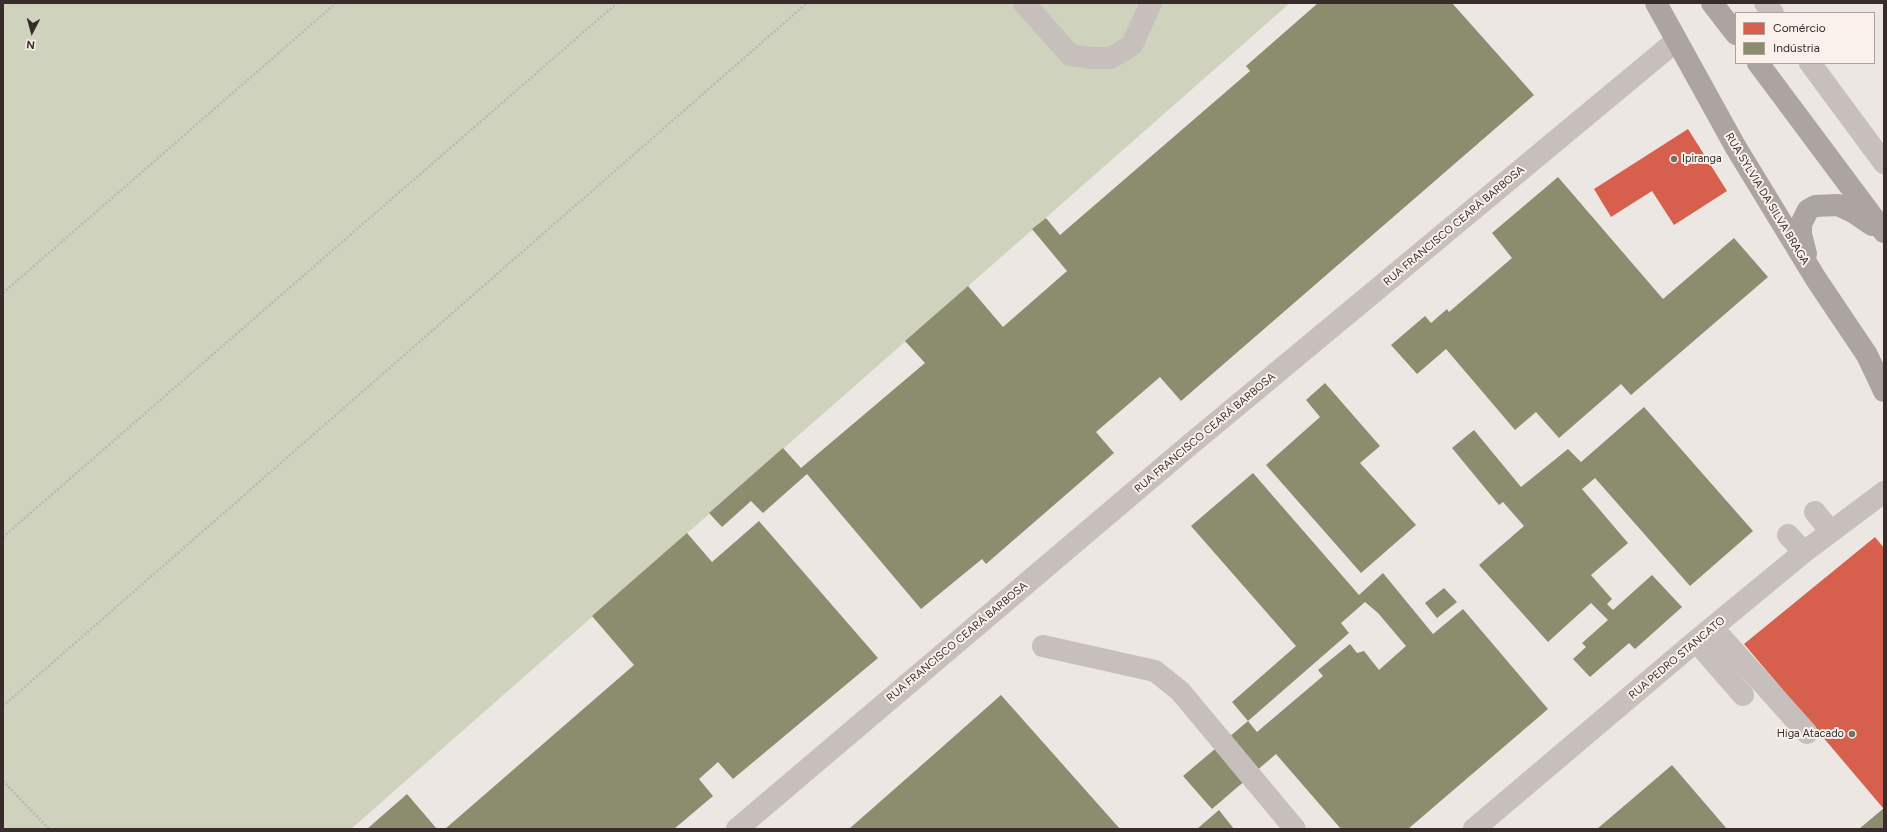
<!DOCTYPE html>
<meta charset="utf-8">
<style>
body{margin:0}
#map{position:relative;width:1887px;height:832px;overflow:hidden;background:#ece7e2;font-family:Figtree,sans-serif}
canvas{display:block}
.frame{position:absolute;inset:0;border:4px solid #372c29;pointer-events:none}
.legend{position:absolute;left:1735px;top:12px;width:140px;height:52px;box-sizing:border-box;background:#f9f1ea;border:1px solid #aba29d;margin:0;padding:5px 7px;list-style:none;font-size:12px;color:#372c29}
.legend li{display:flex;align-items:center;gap:8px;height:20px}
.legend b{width:20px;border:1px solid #aba29d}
.north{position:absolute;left:12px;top:12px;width:40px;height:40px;-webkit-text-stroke:3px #f9f1ea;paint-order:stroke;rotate:186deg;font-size:11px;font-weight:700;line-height:16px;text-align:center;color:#372c29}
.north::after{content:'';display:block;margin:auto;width:14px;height:18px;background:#372c29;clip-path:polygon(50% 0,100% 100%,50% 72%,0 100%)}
</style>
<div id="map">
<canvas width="1887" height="832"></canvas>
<div class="frame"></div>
<ul class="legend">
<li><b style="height:11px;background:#d6604d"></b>Comércio</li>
<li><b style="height:11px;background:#8c8c6e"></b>Indústria</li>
</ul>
<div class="north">N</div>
</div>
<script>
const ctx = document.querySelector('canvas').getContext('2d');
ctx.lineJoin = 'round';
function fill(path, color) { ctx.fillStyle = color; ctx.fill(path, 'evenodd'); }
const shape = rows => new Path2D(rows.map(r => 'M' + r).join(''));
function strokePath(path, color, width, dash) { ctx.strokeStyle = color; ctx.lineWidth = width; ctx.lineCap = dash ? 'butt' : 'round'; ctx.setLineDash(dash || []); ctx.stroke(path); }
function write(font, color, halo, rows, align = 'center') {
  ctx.font = font + ' Figtree,sans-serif'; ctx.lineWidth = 4; ctx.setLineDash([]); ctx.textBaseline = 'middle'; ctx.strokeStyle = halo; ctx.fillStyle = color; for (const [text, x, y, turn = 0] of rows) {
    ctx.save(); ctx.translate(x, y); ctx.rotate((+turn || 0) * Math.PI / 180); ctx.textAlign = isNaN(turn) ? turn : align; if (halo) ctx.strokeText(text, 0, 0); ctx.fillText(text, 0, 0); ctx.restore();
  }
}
fill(shape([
 [3,3,1290,3,351,829,3,829]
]), '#cfd2bd');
fill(shape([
 [1688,129,1727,191,1674,225,1652,191,1611,217,1594,189],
 [1875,537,1884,548,1883,808,1744,644]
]), '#d6604d');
fill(shape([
 [1318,3,1452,3,1534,95,1181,401,1160,377,1096,432,1114,453,986,564,982,559,921,609,807,474,763,513,751,501,722,527,709,513,783,448,801,468,925,363,905,341,968,286,1003,327,1067,271,1032,229,1046,218,1060,235,1250,71,1246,66],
 [1558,177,1663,299,1734,238,1768,277,1631,395,1621,384,1559,438,1536,412,1515,430,1446,349,1417,374,1391,345,1425,316,1431,323,1447,309,1449,312,1512,258,1492,233],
 [1325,383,1380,446,1360,463,1416,525,1361,573,1266,465,1320,417,1306,400],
 [1644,407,1753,531,1690,586,1595,478,1582,489,1628,543,1591,575,1612,599,1607,604,1613,610,1652,575,1682,607,1635,649,1629,643,1590,677,1573,659,1586,647,1582,643,1608,620,1591,603,1548,642,1479,565,1524,526,1503,502,1499,505,1452,448,1474,430,1521,487,1568,449,1581,462],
 [1253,473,1359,595,1383,573,1433,634,1463,609,1548,709,1408,829,1341,829,1276,754,1212,809,1183,776,1248,721,1257,732,1323,676,1318,670,1350,644,1357,653,1364,651,1379,670,1406,646,1378,613,1365,602,1341,623,1349,633,1248,721,1232,702,1296,646,1191,526],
 [759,521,878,658,733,779,718,762,699,779,713,796,674,829,445,829,634,665,592,616,687,533,712,562],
 [1444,588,1457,602,1437,618,1425,603],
 [1001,695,1120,829,849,829,932,756],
 [1672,765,1727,829,1597,829],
 [407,794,437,829,367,829],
 [1884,808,1884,829,1859,829],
 [1219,810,1234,829,1197,829]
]), '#8c8c6e');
strokePath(shape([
 [3,293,336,3],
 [3,537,617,3],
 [3,706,807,3],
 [3,781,49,829]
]), '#bfb7b3', 2.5, [2, 2]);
strokePath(shape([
 [1024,3,1070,55,1092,58,1111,58,1132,45,1151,3],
 [1765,3,1773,13],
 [1810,63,1884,163],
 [1815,512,1831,532],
 [1788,535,1804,552],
 [1713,628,1807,733],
 [1696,641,1743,695],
 [1043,646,1155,671,1180,691,1295,829],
 [737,829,1186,448,1676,41],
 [1474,829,1696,641,1804,552,1884,492]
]), '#c6bfbb', 22);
strokePath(shape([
 [1656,3,1735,146,1816,279,1867,355,1884,391],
 [1712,3,1736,34],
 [1758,63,1884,232],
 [1806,254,1801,234,1801,224,1808,210,1815,206,1838,205,1853,212,1872,225]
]), '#aba4a0', 22);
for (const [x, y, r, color] of [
 [1674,159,4,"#766d6a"],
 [1852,734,4,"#766d6a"]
]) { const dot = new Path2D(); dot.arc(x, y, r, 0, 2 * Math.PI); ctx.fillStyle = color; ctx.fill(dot); strokePath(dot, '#f9f1ea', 1.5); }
write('11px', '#372c29', '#f9f1ea', [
 ["Ipiranga",1682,159],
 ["Higa Atacado",1844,734,"right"]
], 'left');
write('11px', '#372c29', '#f9f1ea', [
 ["RUA SYLVIA DA SILVA BRAGA",1767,199,59],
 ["RUA FRANCISCO CEARÁ BARBOSA",1454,226,-40],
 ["RUA FRANCISCO CEARÁ BARBOSA",1205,433,-40],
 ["RUA FRANCISCO CEARÁ BARBOSA",957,642,-40],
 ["RUA PEDRO STANCATO",1677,658,-40]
]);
</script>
